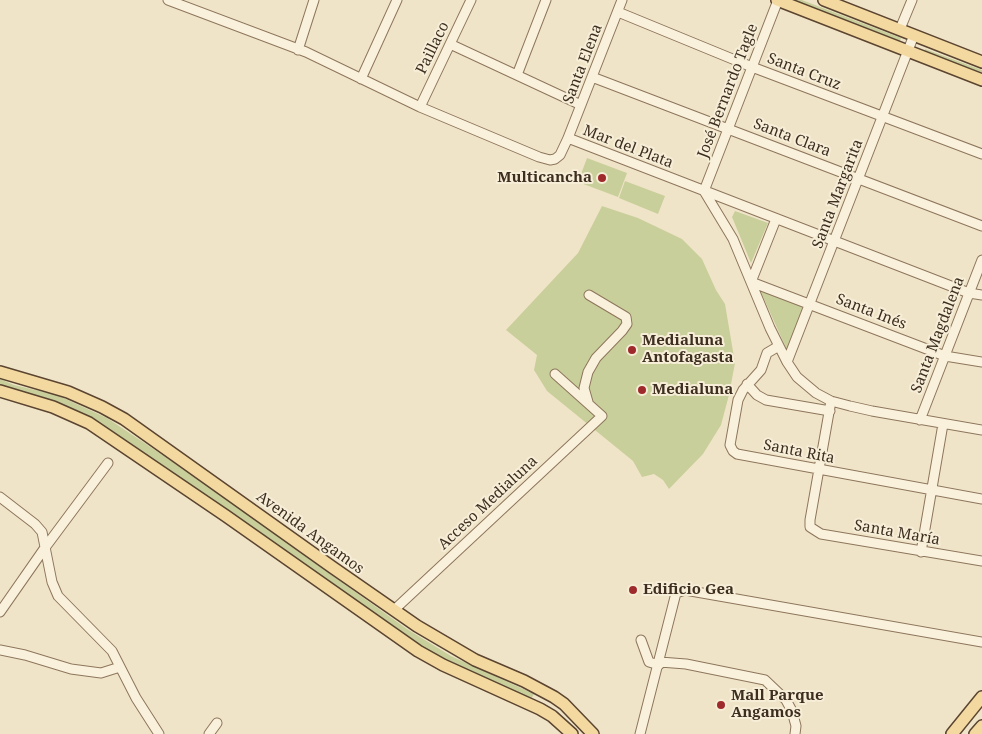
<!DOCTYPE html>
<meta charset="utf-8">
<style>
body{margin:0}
canvas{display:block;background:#f0e4c8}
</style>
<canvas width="982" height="734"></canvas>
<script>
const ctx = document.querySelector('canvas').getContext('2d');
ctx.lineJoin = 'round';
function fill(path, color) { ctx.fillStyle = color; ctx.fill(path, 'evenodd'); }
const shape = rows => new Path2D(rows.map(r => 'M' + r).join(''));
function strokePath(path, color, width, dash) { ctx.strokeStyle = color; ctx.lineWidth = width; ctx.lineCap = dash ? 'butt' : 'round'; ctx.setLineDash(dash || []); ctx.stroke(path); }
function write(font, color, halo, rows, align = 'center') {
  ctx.font = font + ' "Noto Serif",serif'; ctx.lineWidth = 4; ctx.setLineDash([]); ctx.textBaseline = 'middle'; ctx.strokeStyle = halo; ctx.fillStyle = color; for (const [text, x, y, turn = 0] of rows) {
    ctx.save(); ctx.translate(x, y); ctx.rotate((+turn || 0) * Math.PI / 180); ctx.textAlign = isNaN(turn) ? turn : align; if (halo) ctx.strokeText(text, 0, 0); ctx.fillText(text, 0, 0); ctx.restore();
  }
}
fill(shape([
 [789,0,802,0,901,38,899,43],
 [925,49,982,70,982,75,924,52],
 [587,158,627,173,618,197,578,182],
 [625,181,665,196,658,214,619,198],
 [602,206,638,218,682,239,702,259,716,290,725,304,735,363,729,395,721,425,703,454,669,489,663,480,654,474,642,477,633,461,547,391,534,370,537,355,506,330,578,253],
 [735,211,768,223,751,263,732,217],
 [759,288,804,307,787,350],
 [0,379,14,385,57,395,107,418,182,468,407,629,451,656,534,694,530,701,422,650,129,444,0,388]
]), '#c9cf9b');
const minor = shape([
 [168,0,306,52,420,107,539,157,550,160,555,159,560,155,568,138,622,0],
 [618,12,752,67,982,154],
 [900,29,912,0],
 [450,44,581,105],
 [298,50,314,0],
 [517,75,546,0],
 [592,77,982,226],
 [361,79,397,0],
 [420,107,471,0],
 [568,138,969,293,982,295],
 [704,191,733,239,770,328,787,362,797,377,816,393,831,401,850,406,872,411,982,430],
 [704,191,778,0],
 [776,219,751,282,945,356,982,362],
 [779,346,767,353,761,370,743,390,738,400,730,445,733,451,737,454,982,499],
 [787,362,914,35],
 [747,384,757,395,766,400,830,411],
 [831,401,810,520,810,527,821,534,982,561],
 [588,402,584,388,588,372,596,358,622,331,627,324,626,317,589,295],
 [920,420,982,260],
 [0,497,35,524,42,532,52,582,58,596,112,651,136,698,159,734],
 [921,552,943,424],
 [394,610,602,416,555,374],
 [0,612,44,549,108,463],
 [641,640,649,662,659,665],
 [0,650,25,655,71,669,101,673,120,667],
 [660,662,686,664,765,680,786,700,792,711,796,726,795,734],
 [209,734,217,723],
 [640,734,676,593,685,590,982,642]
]);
const major = shape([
 [777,0,982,80],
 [824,0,982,62],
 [0,372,68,392,102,407,124,419,332,567,417,626,475,660,524,681,554,697,564,704,593,734],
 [0,391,53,407,89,423,226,516,418,651,443,665,540,709,552,716,572,734],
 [952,734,982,697],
 [975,734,982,726]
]);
strokePath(minor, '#8d765c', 11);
strokePath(major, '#5b4430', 14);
strokePath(minor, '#faf1dc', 9);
strokePath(major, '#f3d9a0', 11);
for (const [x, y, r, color] of [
 [602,178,5,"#9e2a2b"],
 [632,350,5,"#9e2a2b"],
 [642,390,5,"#9e2a2b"],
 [633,590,5,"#9e2a2b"],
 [721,705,5,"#9e2a2b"]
]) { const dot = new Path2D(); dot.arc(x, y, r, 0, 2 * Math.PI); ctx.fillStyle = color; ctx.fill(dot); strokePath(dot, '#f7eed8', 2); }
write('15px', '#3d2e20', '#f7eed8', [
 ["Paillaco",433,48,-64],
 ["Santa Elena",583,64,-69],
 ["Santa Cruz",804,72,21],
 ["José Bernardo Tagle",728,91,-69],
 ["Santa Clara",792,138,21],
 ["Mar del Plata",628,147,21],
 ["Santa Margarita",838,194,-69],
 ["Santa Inés",871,312,21],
 ["Santa Magdalena",938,335,-69],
 ["Santa Rita",799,452,11],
 ["Acceso Medialuna",488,503,-43],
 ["Avenida Angamos",310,533,36],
 ["Santa María",897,533,10]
]);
write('bold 15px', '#3d2e20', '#f7eed8', [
 ["Multicancha",592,178,"right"],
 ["Medialuna",642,341],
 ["Antofagasta",642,358],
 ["Medialuna",652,390],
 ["Edificio Gea",643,590],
 ["Mall Parque",731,696],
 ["Angamos",731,713]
], 'left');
</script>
